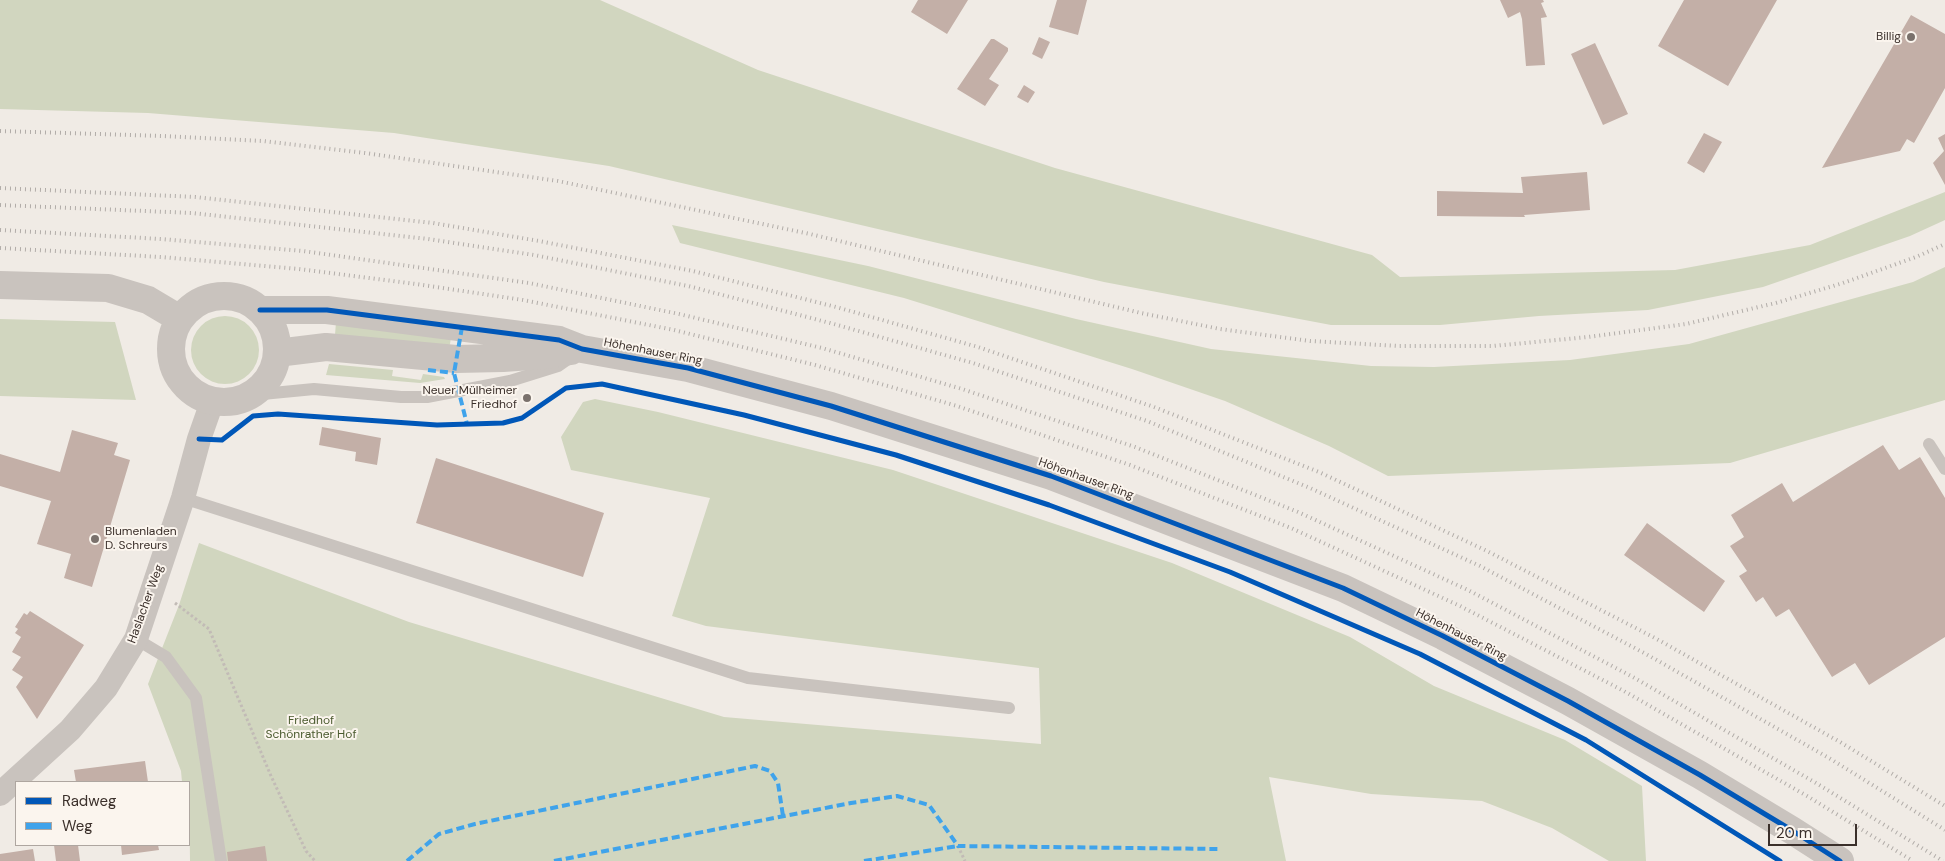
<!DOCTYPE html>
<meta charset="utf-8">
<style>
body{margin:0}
#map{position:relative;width:1945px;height:861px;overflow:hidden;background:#f0ebe5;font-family:"DM Sans",sans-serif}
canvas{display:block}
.legend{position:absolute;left:15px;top:781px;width:175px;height:65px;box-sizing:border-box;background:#fbf5ee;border:1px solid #aea6a0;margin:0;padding:6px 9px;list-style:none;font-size:15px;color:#3b302b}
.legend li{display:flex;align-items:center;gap:10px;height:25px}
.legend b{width:25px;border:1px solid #aea6a0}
.scale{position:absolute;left:1768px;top:824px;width:89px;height:22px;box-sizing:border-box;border:2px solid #3b302b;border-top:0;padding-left:6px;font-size:15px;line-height:18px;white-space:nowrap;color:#3b302b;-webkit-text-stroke:4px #fbf5ee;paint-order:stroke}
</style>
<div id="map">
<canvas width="1945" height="861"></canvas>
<ul class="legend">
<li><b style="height:6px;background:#0057b8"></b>Radweg</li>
<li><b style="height:6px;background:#3fa3eb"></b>Weg</li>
</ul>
<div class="scale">20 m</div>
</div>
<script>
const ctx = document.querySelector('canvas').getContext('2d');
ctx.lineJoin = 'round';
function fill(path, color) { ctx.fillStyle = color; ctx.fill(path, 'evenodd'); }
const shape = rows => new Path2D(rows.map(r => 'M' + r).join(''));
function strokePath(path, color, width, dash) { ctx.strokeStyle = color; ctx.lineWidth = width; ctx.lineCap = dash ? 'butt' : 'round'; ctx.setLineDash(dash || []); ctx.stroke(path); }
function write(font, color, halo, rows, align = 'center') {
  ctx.font = font + ' "DM Sans",sans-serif'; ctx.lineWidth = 4; ctx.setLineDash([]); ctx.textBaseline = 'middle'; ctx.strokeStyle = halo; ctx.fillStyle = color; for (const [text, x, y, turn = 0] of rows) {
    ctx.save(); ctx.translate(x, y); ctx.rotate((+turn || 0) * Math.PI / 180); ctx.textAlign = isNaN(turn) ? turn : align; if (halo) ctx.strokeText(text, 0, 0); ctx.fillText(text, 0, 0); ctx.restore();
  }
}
fill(shape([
 [0,0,600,0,758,70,1055,168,1372,255,1400,277,1675,270,1810,245,1945,192,1945,220,1910,236,1763,287,1648,310,1539,316,1440,325,1331,325,1104,282,609,166,394,133,148,113,0,109],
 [672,225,868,266,1076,319,1211,349,1371,366,1434,367,1570,360,1689,344,1913,282,1945,267,1945,400,1730,463,1388,476,1329,446,1225,401,1132,369,904,298,680,243],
 '191 350a34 34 0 1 1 68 0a34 34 0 1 1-68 0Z',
 [0,319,115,322,136,400,0,396],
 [336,322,451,337,450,344,448,348,335,335],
 [329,364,393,370,392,376,421,380,423,374,444,377,445,379,420,383,326,375],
 [595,399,658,412,893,470,1172,563,1350,637,1434,686,1565,740,1642,786,1646,861,1609,861,1552,828,1482,801,1371,794,1269,777,1286,861,190,861,189,782,182,782,181,771,148,684,179,605,199,543,409,622,724,717,1041,744,1039,668,706,626,672,616,710,498,571,470,561,437,583,402]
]), '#d1d6bf');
fill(shape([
 [918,0,968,0,947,34,911,12],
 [1057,0,1087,0,1078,35,1049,27],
 [1500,0,1543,0,1544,2,1541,3,1547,17,1541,18,1545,65,1526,66,1522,19,1520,12,1508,18],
 [1684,0,1777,0,1728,86,1658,46],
 [1911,15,1945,34,1945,88,1914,143,1907,139,1900,151,1822,168],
 [1039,37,1050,42,1042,59,1032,54],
 [991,39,994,39,1008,48,1008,51,989,79,999,85,985,106,957,89],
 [1595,43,1628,114,1603,125,1571,54],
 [1024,85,1035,92,1028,103,1017,97],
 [1704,133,1722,142,1704,173,1687,163],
 [1945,134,1945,185,1933,163,1944,151,1938,138],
 [1587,172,1590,210,1524,215,1525,217,1437,216,1437,191,1523,193,1521,177],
 [322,427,381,438,377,465,355,461,356,452,319,445],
 [72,430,118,443,114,455,130,460,92,587,64,578,71,554,37,544,51,501,0,486,0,454,60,472],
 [1883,445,1899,470,1920,457,1945,498,1945,637,1869,685,1855,663,1832,677,1789,609,1776,617,1763,597,1756,602,1739,576,1747,571,1730,546,1744,537,1731,515,1782,483,1793,502],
 [436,458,604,513,583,577,416,523],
 [1647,523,1725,581,1704,612,1624,555],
 [30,611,84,645,37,719,16,687,23,677,12,670,21,657,12,652,21,637,15,633,18,629,15,627,24,613,27,615],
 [145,761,148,782,76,782,74,770],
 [54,845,78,845,80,861,56,861],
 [121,845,158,845,159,850,122,855],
 [265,846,267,861,228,861,227,852],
 [33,849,35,861,0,861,0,854]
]), '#c3afa7');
strokePath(shape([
 [175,603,209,629,271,776,306,851,315,861],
 [958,846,965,861]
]), '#c2bbb6', 3, [2.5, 2.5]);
strokePath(shape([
 [252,395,314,389,401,397,427,397,510,381,558,366,568,359],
 [1929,444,1945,469],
 [183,498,748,678,1009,708],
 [136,639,166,657,196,698,221,861]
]), '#c9c3be', 12);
strokePath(shape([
 [0,794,70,730,106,688,136,639,183,498,199,439,212,402]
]), '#c9c3be', 24);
strokePath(shape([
 [0,285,108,288,148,300,180,319],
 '171 349a53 53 0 1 1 106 0a53 53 0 1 1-106 0Z',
 [260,310,327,310,559,340,582,349,688,368,831,406,1051,476,1343,588,1443,636,1568,701,1700,775,1793,831,1840,861],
 [277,353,326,347,456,359,503,358,545,355,571,351]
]), '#c9c3be', 28);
strokePath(shape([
 [0,131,163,136,263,141,365,153,558,181,810,234,1141,313,1220,329,1310,341,1399,346,1493,346,1588,337,1686,324,1776,303,1843,283,1916,257,1945,244],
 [0,188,195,197,433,223,539,241,693,271,836,307,978,347,1154,407,1319,472,1487,551,1655,638,1840,742,1945,806],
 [0,205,192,213,428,239,534,255,688,286,830,323,973,363,1147,421,1310,488,1480,566,1646,654,1829,758,1945,830],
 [0,230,161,239,303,251,529,283,679,314,822,348,962,389,1135,447,1298,512,1468,590,1631,676,1816,783,1943,861],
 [0,248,161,257,299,269,416,284,523,300,674,330,815,365,957,406,1130,465,1291,528,1460,606,1622,690,1807,796,1913,861]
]), '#b1aca8', 4, [1, 4]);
strokePath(shape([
 [462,327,454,373,467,424],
 [428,370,454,373],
 [407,861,439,834,475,824,755,766,770,771,778,783,783,816],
 [554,861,851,803,897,796,929,805,958,846,1220,849],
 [864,861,958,846]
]), '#3fa3eb', 4, [8, 4]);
strokePath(shape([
 [260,310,327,310,559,340,582,349,688,368,831,406,1051,476,1343,588,1443,636,1568,701,1700,775,1793,831,1840,861],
 [199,439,222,440,253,416,278,414,437,425,503,423,522,418,566,388,602,384,744,415,896,455,1049,505,1230,572,1420,654,1586,740,1780,861]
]), '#0057b8', 5);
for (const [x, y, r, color] of [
 [1911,37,5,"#7a716c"],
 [527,398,5,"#7a716c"],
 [95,539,5,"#7a716c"]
]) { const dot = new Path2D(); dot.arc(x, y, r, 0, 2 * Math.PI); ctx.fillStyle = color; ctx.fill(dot); strokePath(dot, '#fbf5ee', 2); }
write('12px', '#3b302b', '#fbf5ee', [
 ["Billig",1901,37],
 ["Neuer Mülheimer",517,391],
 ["Friedhof",517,405],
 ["Blumenladen",105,532,"left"],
 ["D. Schreurs",105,546,"left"]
], 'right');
write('12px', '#3b302b', '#fbf5ee', [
 ["Höhenhauser Ring",653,352,11],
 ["Höhenhauser Ring",1086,479,20],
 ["Haslacher Weg",146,604,-70],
 ["Höhenhauser Ring",1461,635,27]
]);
write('12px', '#4a5a2e', '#fbf5ee', [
 ["Friedhof",311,721],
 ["Schönrather Hof",311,735]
]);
</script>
